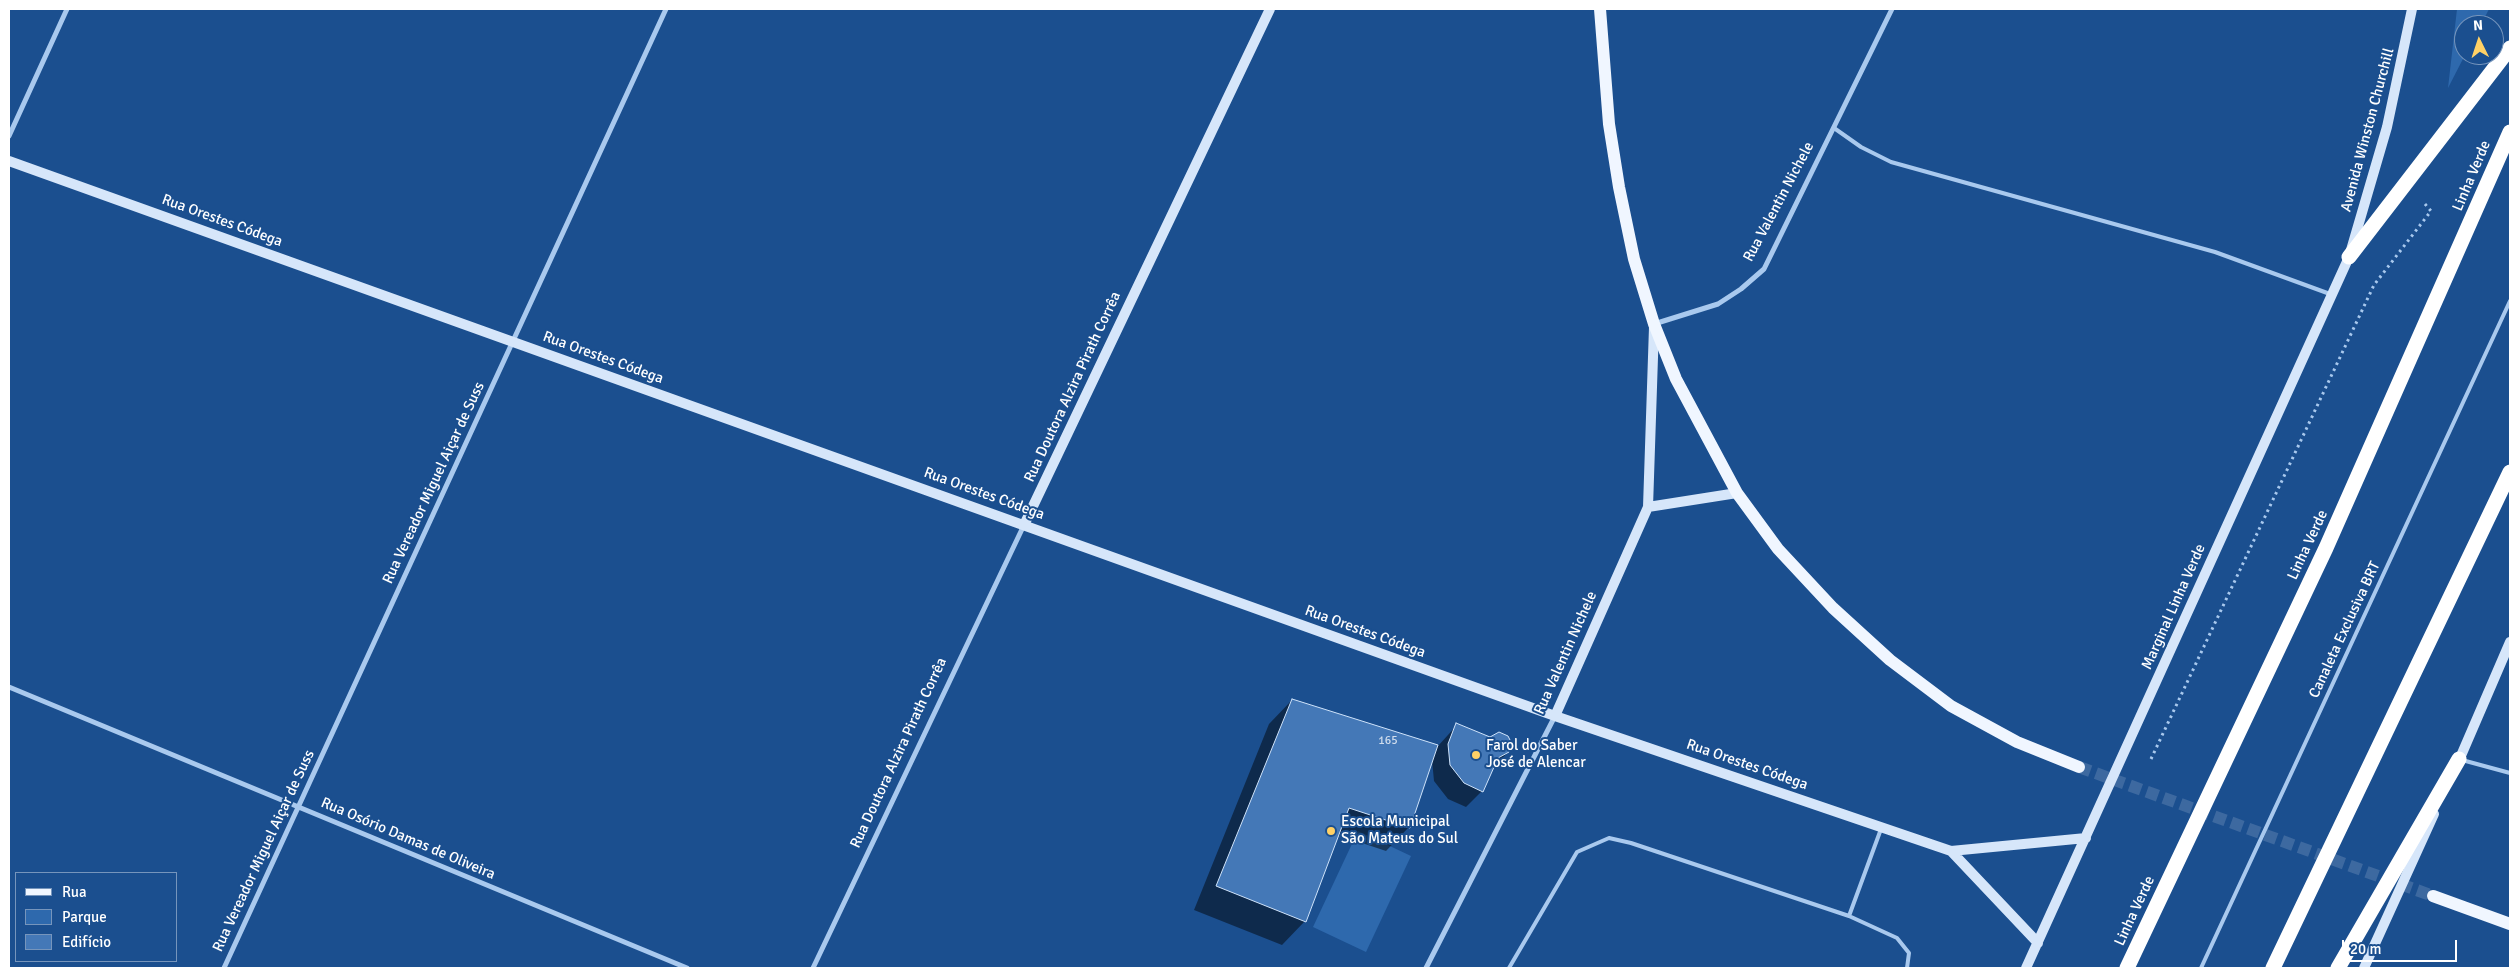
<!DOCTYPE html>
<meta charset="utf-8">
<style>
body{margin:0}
#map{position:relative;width:2519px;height:977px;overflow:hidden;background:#1b4f8f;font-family:Signika,sans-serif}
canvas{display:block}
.frame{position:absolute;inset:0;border:10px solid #fff;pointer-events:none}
.legend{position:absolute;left:15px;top:872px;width:162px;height:90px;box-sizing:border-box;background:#1b4f8f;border:1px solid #7695bc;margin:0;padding:6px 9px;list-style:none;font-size:15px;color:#fff}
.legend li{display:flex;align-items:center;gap:10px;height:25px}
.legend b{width:25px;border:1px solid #7695bc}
.north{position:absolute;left:2454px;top:15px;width:50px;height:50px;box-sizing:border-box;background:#1b4f8f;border:1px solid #7695bc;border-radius:50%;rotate:356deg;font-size:14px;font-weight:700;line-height:20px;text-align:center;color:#fff}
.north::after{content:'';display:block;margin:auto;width:18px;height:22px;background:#ffd166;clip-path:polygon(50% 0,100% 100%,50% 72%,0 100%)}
.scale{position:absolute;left:2342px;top:940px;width:115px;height:22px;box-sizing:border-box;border:2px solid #fff;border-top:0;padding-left:6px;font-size:15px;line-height:18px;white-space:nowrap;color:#fff;-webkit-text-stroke:4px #1b4f8f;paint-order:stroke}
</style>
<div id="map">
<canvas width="2519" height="977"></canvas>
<div class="frame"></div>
<ul class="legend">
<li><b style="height:6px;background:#f0f6ff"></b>Rua</li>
<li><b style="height:14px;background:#2e69ad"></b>Parque</li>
<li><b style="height:14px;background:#4478b7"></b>Edifício</li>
</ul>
<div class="north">N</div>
<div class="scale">20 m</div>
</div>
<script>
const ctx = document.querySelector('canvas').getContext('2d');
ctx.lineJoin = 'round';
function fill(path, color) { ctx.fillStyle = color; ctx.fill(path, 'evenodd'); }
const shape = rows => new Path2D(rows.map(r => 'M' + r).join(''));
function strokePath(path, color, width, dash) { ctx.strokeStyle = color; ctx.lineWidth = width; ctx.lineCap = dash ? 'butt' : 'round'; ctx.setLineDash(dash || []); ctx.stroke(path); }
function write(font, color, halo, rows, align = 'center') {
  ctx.font = font + ' Signika,sans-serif'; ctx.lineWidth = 4; ctx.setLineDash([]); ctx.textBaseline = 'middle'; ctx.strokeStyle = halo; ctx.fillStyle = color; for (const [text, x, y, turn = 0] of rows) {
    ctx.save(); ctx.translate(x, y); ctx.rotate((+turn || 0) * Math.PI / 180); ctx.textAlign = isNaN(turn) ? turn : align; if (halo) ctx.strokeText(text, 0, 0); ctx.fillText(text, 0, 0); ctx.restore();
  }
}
fill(shape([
 [2457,9,2489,9,2481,25,2464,25,2465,55,2448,88],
 [1358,831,1411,856,1366,952,1313,927]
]), '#2e69ad');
fill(shape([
 [1292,700,1438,746,1457,725,1508,752,1493,768,1482,791,1466,807,1448,799,1434,781,1432,760,1409,827,1386,851,1338,835,1305,921,1282,945,1194,910,1269,724]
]), '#0007');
const building = shape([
 [1292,699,1438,745,1410,828,1349,808,1306,922,1216,886,1292,699],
 [1456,723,1490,737,1499,732,1508,736,1512,744,1509,752,1498,758,1483,792,1464,783,1450,765,1448,744,1456,723]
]);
fill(building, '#4478b7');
strokePath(building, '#cfe3fa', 1);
strokePath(shape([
 [2079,767,2433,896]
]), '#3d69a0', 12, [12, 6]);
strokePath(shape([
 [2151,759,2374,285,2431,211,2425,204]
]), '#a9c9ee', 3, [2.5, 4]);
strokePath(shape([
 [1834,128,1861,147,1891,162,2215,252,2330,294],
 [2462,760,2510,773],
 [1849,916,1881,829],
 [1509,968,1577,852,1609,838,1631,843,1849,916,1897,938,1909,953,1907,968],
 [2201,968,2510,301]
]), '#a9c9ee', 4);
strokePath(shape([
 [9,136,67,9],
 [1654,324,1718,304,1741,289,1764,269,1892,9],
 [9,687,687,968],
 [224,968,666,9],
 [813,968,1024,525],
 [1426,968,1555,716]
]), '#a9c9ee', 5);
strokePath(shape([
 [9,161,1555,716,1951,851,2086,838],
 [1648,507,1737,493],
 [1024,525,1270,9],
 [1555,716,1648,507,1654,327],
 [2457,765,2510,642],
 [1951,851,2038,943],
 [2026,968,2349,257,2387,127,2412,9],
 [2364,968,2434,814]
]), '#d6e6fa', 10);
strokePath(shape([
 [1600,9,1609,124,1619,187,1634,259,1654,324,1676,379,1737,493,1778,549,1833,608,1890,660,1951,706,2017,742,2079,767],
 [2433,896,2510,924]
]), '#f0f6ff', 12);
strokePath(shape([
 [2349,257,2510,48],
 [2127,968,2326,548,2510,132],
 [2273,968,2510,472],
 [2338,968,2459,759]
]), '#fff', 15);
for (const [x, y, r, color] of [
 [1476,755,5,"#ffd166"],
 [1331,831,5,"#ffd166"]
]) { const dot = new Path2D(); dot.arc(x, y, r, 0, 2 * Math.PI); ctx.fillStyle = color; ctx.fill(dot); strokePath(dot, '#1b4f8f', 2); }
write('12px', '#d0dded', null, [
 ["165",1388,741]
]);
write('15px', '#fff', '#1b4f8f', [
 ["Avenida Winston Churchill",2368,130,-75],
 ["Linha Verde",2472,176,-67],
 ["Rua Valentin Nichele",1779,202,-62],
 ["Rua Orestes Códega",222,221,20],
 ["Rua Orestes Códega",603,358,20],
 ["Rua Doutora Alzira Pirath Corrêa",1073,387,-65],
 ["Rua Vereador Miguel Aiçar de Suss",434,483,-65],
 ["Rua Orestes Códega",984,494,20],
 ["Linha Verde",2308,545,-65],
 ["Marginal Linha Verde",2174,607,-66],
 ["Canaleta Exclusiva BRT",2345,630,-65],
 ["Rua Orestes Códega",1365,632,20],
 ["Rua Valentin Nichele",1566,653,-66],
 ["Rua Doutora Alzira Pirath Corrêa",899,753,-65],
 ["Rua Orestes Códega",1747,765,19],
 ["Rua Osório Damas de Oliveira",408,839,23],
 ["Rua Vereador Miguel Aiçar de Suss",264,851,-65],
 ["Linha Verde",2135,911,-65]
]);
write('15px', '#fff', '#1b4f8f', [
 ["Farol do Saber",1486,746],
 ["José de Alencar",1486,763],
 ["Escola Municipal",1341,822],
 ["São Mateus do Sul",1341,839]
], 'left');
</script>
